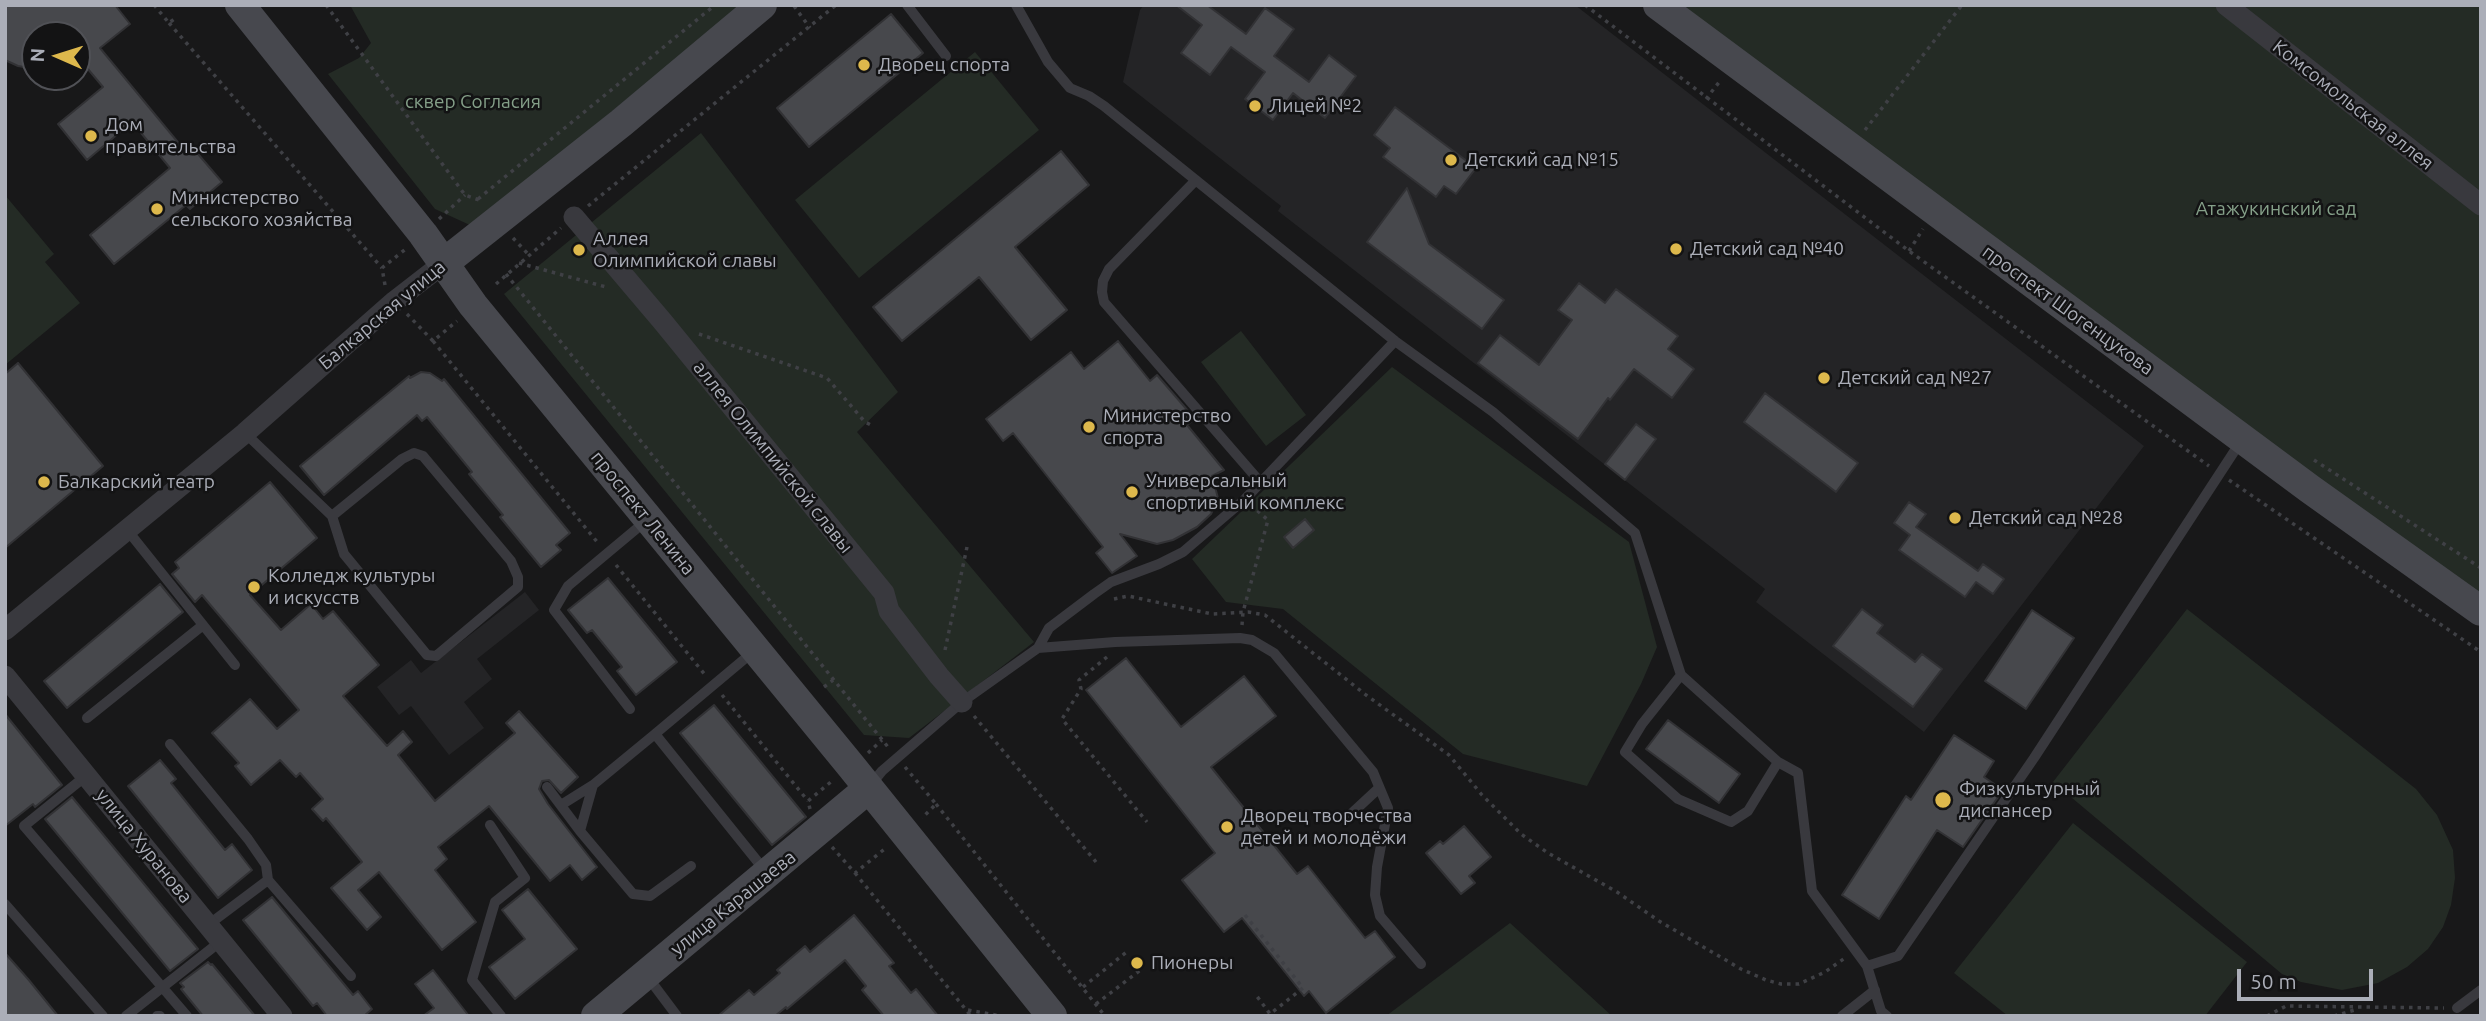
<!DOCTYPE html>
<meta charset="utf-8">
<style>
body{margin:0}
#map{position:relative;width:2486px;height:1021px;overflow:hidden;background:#181819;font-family:Ubuntu,sans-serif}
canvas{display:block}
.frame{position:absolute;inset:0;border:7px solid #abaeb8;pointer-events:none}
.north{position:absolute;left:21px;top:21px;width:70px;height:70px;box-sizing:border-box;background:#131314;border:2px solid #505156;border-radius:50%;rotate:273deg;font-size:19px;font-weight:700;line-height:28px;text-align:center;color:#abaeb8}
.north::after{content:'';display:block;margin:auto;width:24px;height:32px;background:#ddb84c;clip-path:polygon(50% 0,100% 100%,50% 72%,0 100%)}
.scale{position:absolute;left:2237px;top:969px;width:136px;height:32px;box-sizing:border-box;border:4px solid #abaeb8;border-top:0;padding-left:9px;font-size:21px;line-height:24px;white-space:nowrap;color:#abaeb8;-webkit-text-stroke:5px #131314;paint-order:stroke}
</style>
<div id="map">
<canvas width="2486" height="1021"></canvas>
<div class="frame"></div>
<div class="north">N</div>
<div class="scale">50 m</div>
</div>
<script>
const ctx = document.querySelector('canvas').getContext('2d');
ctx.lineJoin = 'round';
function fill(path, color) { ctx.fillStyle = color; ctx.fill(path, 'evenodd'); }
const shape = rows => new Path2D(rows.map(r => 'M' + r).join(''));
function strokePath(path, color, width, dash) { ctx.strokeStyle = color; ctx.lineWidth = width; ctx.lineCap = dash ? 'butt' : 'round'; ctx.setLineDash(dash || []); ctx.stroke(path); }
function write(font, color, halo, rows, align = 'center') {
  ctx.font = font + ' Ubuntu,sans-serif'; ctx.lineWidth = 5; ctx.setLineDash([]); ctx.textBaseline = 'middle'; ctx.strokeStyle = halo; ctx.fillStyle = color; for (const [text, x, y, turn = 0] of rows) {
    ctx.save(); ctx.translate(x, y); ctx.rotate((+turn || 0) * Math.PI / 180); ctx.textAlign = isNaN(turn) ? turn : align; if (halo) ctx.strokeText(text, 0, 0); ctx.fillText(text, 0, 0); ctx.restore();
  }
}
fill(shape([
 [1144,5,1575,5,2144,446,1924,732,1756,602,1765,589,1278,211,1281,206,1123,82,1140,10],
 [525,592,539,610,477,659,492,679,464,702,484,728,449,755,411,706,399,715,377,687,411,660,421,673]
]), '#242426');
fill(shape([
 [350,5,742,5,472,226,435,209,328,74,359,58,371,43],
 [1658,5,2481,5,2481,611],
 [975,52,1039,130,859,278,795,200],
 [701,133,898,392,857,432,1034,642,909,738,864,735,504,294],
 [5,195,54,254,45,262,80,303,5,365],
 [1241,331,1306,415,1266,446,1201,362],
 [1392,367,1629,542,1657,647,1641,684,1587,786,1463,754,1283,609,1226,602,1192,559],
 [2187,609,2416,789,2437,815,2453,850,2455,878,2451,905,2443,927,2428,949,2407,967,2378,983,2342,990,2301,982,2282,974,2053,782],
 [2073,823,2247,962,2205,1016,2008,1016,1954,973],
 [1510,923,1612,1016,1386,1016]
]), '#242b25');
const building = shape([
 [5,5,115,5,130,24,100,48,186,152,192,147,222,182,190,209,186,205,114,264,90,235,170,168,132,122,87,160,58,124,103,87,77,56,77,35,35,35,35,69,18,66,5,60,5,5],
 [1176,5,1207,5,1246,34,1265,8,1294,29,1274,56,1309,82,1329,55,1356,76,1325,118,1293,93,1273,120,1245,99,1265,72,1231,47,1210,75,1181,53,1202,25,1176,5],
 [891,14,923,53,809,147,777,108,891,14],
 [1395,107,1476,168,1456,194,1444,186,1436,197,1383,157,1390,148,1374,135,1395,107],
 [1061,151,1089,185,1015,247,1067,310,1031,340,979,277,902,341,873,307,1061,151],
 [1407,188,1429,244,1504,300,1482,329,1367,242,1407,188],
 [1579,283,1605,303,1616,289,1678,336,1668,349,1694,369,1672,398,1634,369,1610,400,1608,398,1578,439,1478,363,1500,335,1539,365,1572,320,1558,310,1579,283],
 [1118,341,1150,381,1157,375,1195,419,1187,425,1224,470,1212,476,1218,498,1211,514,1197,527,1173,540,1157,544,1120,534,1137,556,1112,573,1096,553,1103,547,1013,433,1003,441,986,419,1071,352,1084,369,1118,341],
 [18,363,103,466,5,548,5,374,18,363],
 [421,372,430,373,442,381,444,379,570,533,556,545,561,550,541,567,500,517,503,515,469,474,472,472,427,417,422,421,417,415,324,495,300,466,409,376,410,378,421,372],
 [1765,393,1858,463,1836,492,1744,422,1765,393],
 [1636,424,1656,439,1625,480,1605,464,1636,424],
 [270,482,317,538,250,595,281,630,311,604,323,619,333,611,379,665,343,696,387,746,403,731,412,742,398,755,435,801,515,733,506,723,519,711,578,777,561,793,549,780,542,781,539,789,548,804,597,867,582,880,570,865,550,881,489,806,438,847,447,859,435,870,476,922,442,950,379,872,358,890,381,917,367,930,331,888,362,862,326,818,323,821,312,809,323,799,300,773,296,777,280,760,251,785,235,766,239,763,212,733,250,699,277,729,299,710,202,595,195,602,172,574,179,568,175,562,270,482],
 [1909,502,1926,514,1916,527,1978,571,1983,564,2004,579,1993,594,1976,582,1965,597,1899,550,1910,535,1894,523,1909,502],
 [1305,519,1314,530,1293,548,1284,537,1305,519],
 [608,578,677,662,636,695,617,671,622,667,592,630,587,633,568,610,608,578],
 [160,584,183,612,67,708,44,681,160,584],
 [1862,609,1883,625,1877,633,1915,662,1922,654,1942,669,1913,707,1833,646,1862,609],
 [2032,610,2074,638,2026,709,1985,681,2032,610],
 [1126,658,1181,727,1244,676,1276,716,1211,767,1297,874,1308,866,1365,938,1375,931,1395,957,1326,1013,1309,991,1304,996,1242,918,1224,932,1182,880,1215,853,1086,690,1126,658],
 [714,705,806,817,772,845,680,733,714,705],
 [5,714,62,785,35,807,33,804,5,826,5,714],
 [1668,720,1740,774,1719,803,1646,749,1668,720],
 [1954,735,1994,761,1984,777,2003,790,1963,847,1937,830,1879,919,1842,895,1906,796,1911,800,1954,735],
 [160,760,176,779,171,783,225,850,232,844,252,870,218,898,128,786,160,760],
 [72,797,198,949,170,971,45,819,72,797],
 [1464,826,1491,857,1469,876,1475,883,1461,894,1426,853,1440,841,1443,844,1464,826],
 [528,889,577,949,515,999,489,967,525,939,502,910,528,889],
 [272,897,353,995,358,991,372,1009,364,1016,327,1016,317,1003,313,1006,243,920,272,897],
 [854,915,894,963,889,966,911,993,916,989,938,1016,884,1016,862,990,866,986,845,960,787,1009,786,1007,775,1016,718,1016,749,990,754,995,780,973,777,970,805,946,810,952,854,915],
 [5,953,28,979,58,1016,5,1016,5,953],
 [208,962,211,965,212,964,255,1016,203,1016,181,989,184,987,180,983,208,962],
 [433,970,469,1016,423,1016,434,1008,415,984,433,970]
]);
fill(building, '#47484c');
strokePath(building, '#323235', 2);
strokePath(shape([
 [154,5,169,23,177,17],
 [326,5,465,195,479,200],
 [1585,5,1909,251,2209,466],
 [794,6,810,28],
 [169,23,382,268],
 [1706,99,1720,81],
 [1865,130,1962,5],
 [478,199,715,5],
 [588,206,836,5],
 [439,219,465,195],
 [513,238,528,254],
 [1909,251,1923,229],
 [519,263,606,287],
 [506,274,888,747],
 [496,284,561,228],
 [385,285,382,268,407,248],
 [407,314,433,341,457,321],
 [699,334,827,378,865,422,871,425],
 [433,341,598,543],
 [2314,460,2481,568],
 [2229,480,2481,652],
 [616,565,706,676],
 [1114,599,1128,596,1212,614,1248,612,1265,615,1366,695,1449,755,1482,795,1521,834,1548,853,1617,892,1659,921,1741,969,1766,980,1781,984,1799,984,1825,972,1845,958],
 [1242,625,1243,612,1268,520,1253,507],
 [945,650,967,547],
 [1107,657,1079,680,1081,689,1062,719,1147,822],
 [824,687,833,680],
 [722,695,808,801],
 [974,716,1096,862],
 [868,753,882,740],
 [905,767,936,804,922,818],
 [936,804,1105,1016],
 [810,809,808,801,832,781],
 [832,847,855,873,887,847],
 [855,873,971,1016],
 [1245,915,1303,988,1270,1014,1256,995],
 [1083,987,1129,950],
 [1096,1004,1143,968],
 [968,1010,1001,1016],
 [2267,1016,2286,1006,2444,1008],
 [2334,1016,2358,1009]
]), '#3f4045', 3.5, [3.5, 5]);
strokePath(shape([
 [907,5,946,56],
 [1016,5,1048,62,1070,88,1089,96,1104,106,1395,341,1493,412,1635,533,1681,675,1778,762,1748,811,1731,822,1678,799,1625,752,1642,724,1681,675],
 [1196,180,1109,269,1103,281,1102,292,1104,302,1261,483],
 [245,433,332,516,344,554,427,655,436,656,518,587,518,577,511,561,423,456,414,453,402,459,332,516],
 [128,531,235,665],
 [1038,648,1049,628,1094,594,1111,582,1159,564,1183,552,1245,499,1395,341],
 [630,709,554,610,568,586,647,520],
 [87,718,203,625],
 [655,734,754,651],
 [170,744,248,839,266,865,268,880],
 [1778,762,1798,773,1812,891,1867,966],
 [87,775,24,826,187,1016],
 [547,787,580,831],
 [869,787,882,771,962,702,1038,648,1115,642,1240,638,1252,640,1274,653,1373,772,1388,808,1377,867,1375,895,1380,916,1421,964],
 [561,805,593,785],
 [1351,814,1379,788],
 [490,825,525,878,495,902,472,980,501,1016],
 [691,866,650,896,633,894,580,831,593,785,655,734,766,872],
 [5,904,103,1016],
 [208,925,268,880,351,976],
 [647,976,677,1016],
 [2457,1008,2481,990],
 [126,1016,221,941],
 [157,1016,160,1016],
 [1842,1016,1875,990],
 [1887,1016,1881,1011,1867,966,1898,956,2034,758,2241,441]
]), '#39393e', 10);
strokePath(shape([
 [2226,5,2481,205],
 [574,217,663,322,884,593,889,611,939,676,962,702],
 [5,630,245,433,395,301,444,263],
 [5,676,282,1016]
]), '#39393e', 21);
strokePath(shape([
 [240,5,423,234,473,305,851,766,1052,1016],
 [1658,5,2310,489,2481,611],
 [444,263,621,123,762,5],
 [596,1016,869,788]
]), '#47484e', 30);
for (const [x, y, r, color] of [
 [864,65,7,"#ddb84c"],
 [1255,106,7,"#ddb84c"],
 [91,136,7,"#ddb84c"],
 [1451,160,7,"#ddb84c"],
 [157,209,7,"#ddb84c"],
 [1676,249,7,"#ddb84c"],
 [579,250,7,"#ddb84c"],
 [1824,378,7,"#ddb84c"],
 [1089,427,7,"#ddb84c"],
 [44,482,7,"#ddb84c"],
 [1132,492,7,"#ddb84c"],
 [1955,518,7,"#ddb84c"],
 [254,587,7,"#ddb84c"],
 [1943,800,9,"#ddb84c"],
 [1227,827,7,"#ddb84c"],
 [1137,963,7,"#ddb84c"]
]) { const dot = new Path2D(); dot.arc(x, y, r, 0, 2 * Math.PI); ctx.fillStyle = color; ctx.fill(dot); strokePath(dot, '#131314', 2.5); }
write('19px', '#abaeb8', '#131314', [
 ["Дворец спорта",878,65],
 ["Лицей №2",1269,106],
 ["Дом",105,125],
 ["правительства",105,147],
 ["Детский сад №15",1465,160],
 ["Министерство",171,198],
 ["сельского хозяйства",171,220],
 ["Аллея",593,239],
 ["Олимпийской славы",593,261],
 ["Детский сад №40",1690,249],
 ["Детский сад №27",1838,378],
 ["Министерство",1103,416],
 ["спорта",1103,438],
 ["Универсальный",1146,481],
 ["спортивный комплекс",1146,503],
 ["Балкарский театр",58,482],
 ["Детский сад №28",1969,518],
 ["Колледж культуры",268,576],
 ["и искусств",268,598],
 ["Физкультурный",1959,789],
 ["диспансер",1959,811],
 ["Дворец творчества",1241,816],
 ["детей и молодёжи",1241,838],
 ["Пионеры",1151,963]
], 'left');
write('19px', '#85a089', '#131314', [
 ["сквер Согласия",473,102],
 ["Атажукинский сад",2276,209]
]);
write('19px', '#abaeb8', '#131314', [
 ["Комсомольская аллея",2353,105,38],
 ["проспект Шогенцукова",2068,310,36],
 ["Балкарская улица",382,315,-40],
 ["аллея Олимпийской славы",773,457,51],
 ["проспект Ленина",643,513,51],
 ["улица Хуранова",144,846,51],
 ["улица Карашаева",733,903,-39]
]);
</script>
